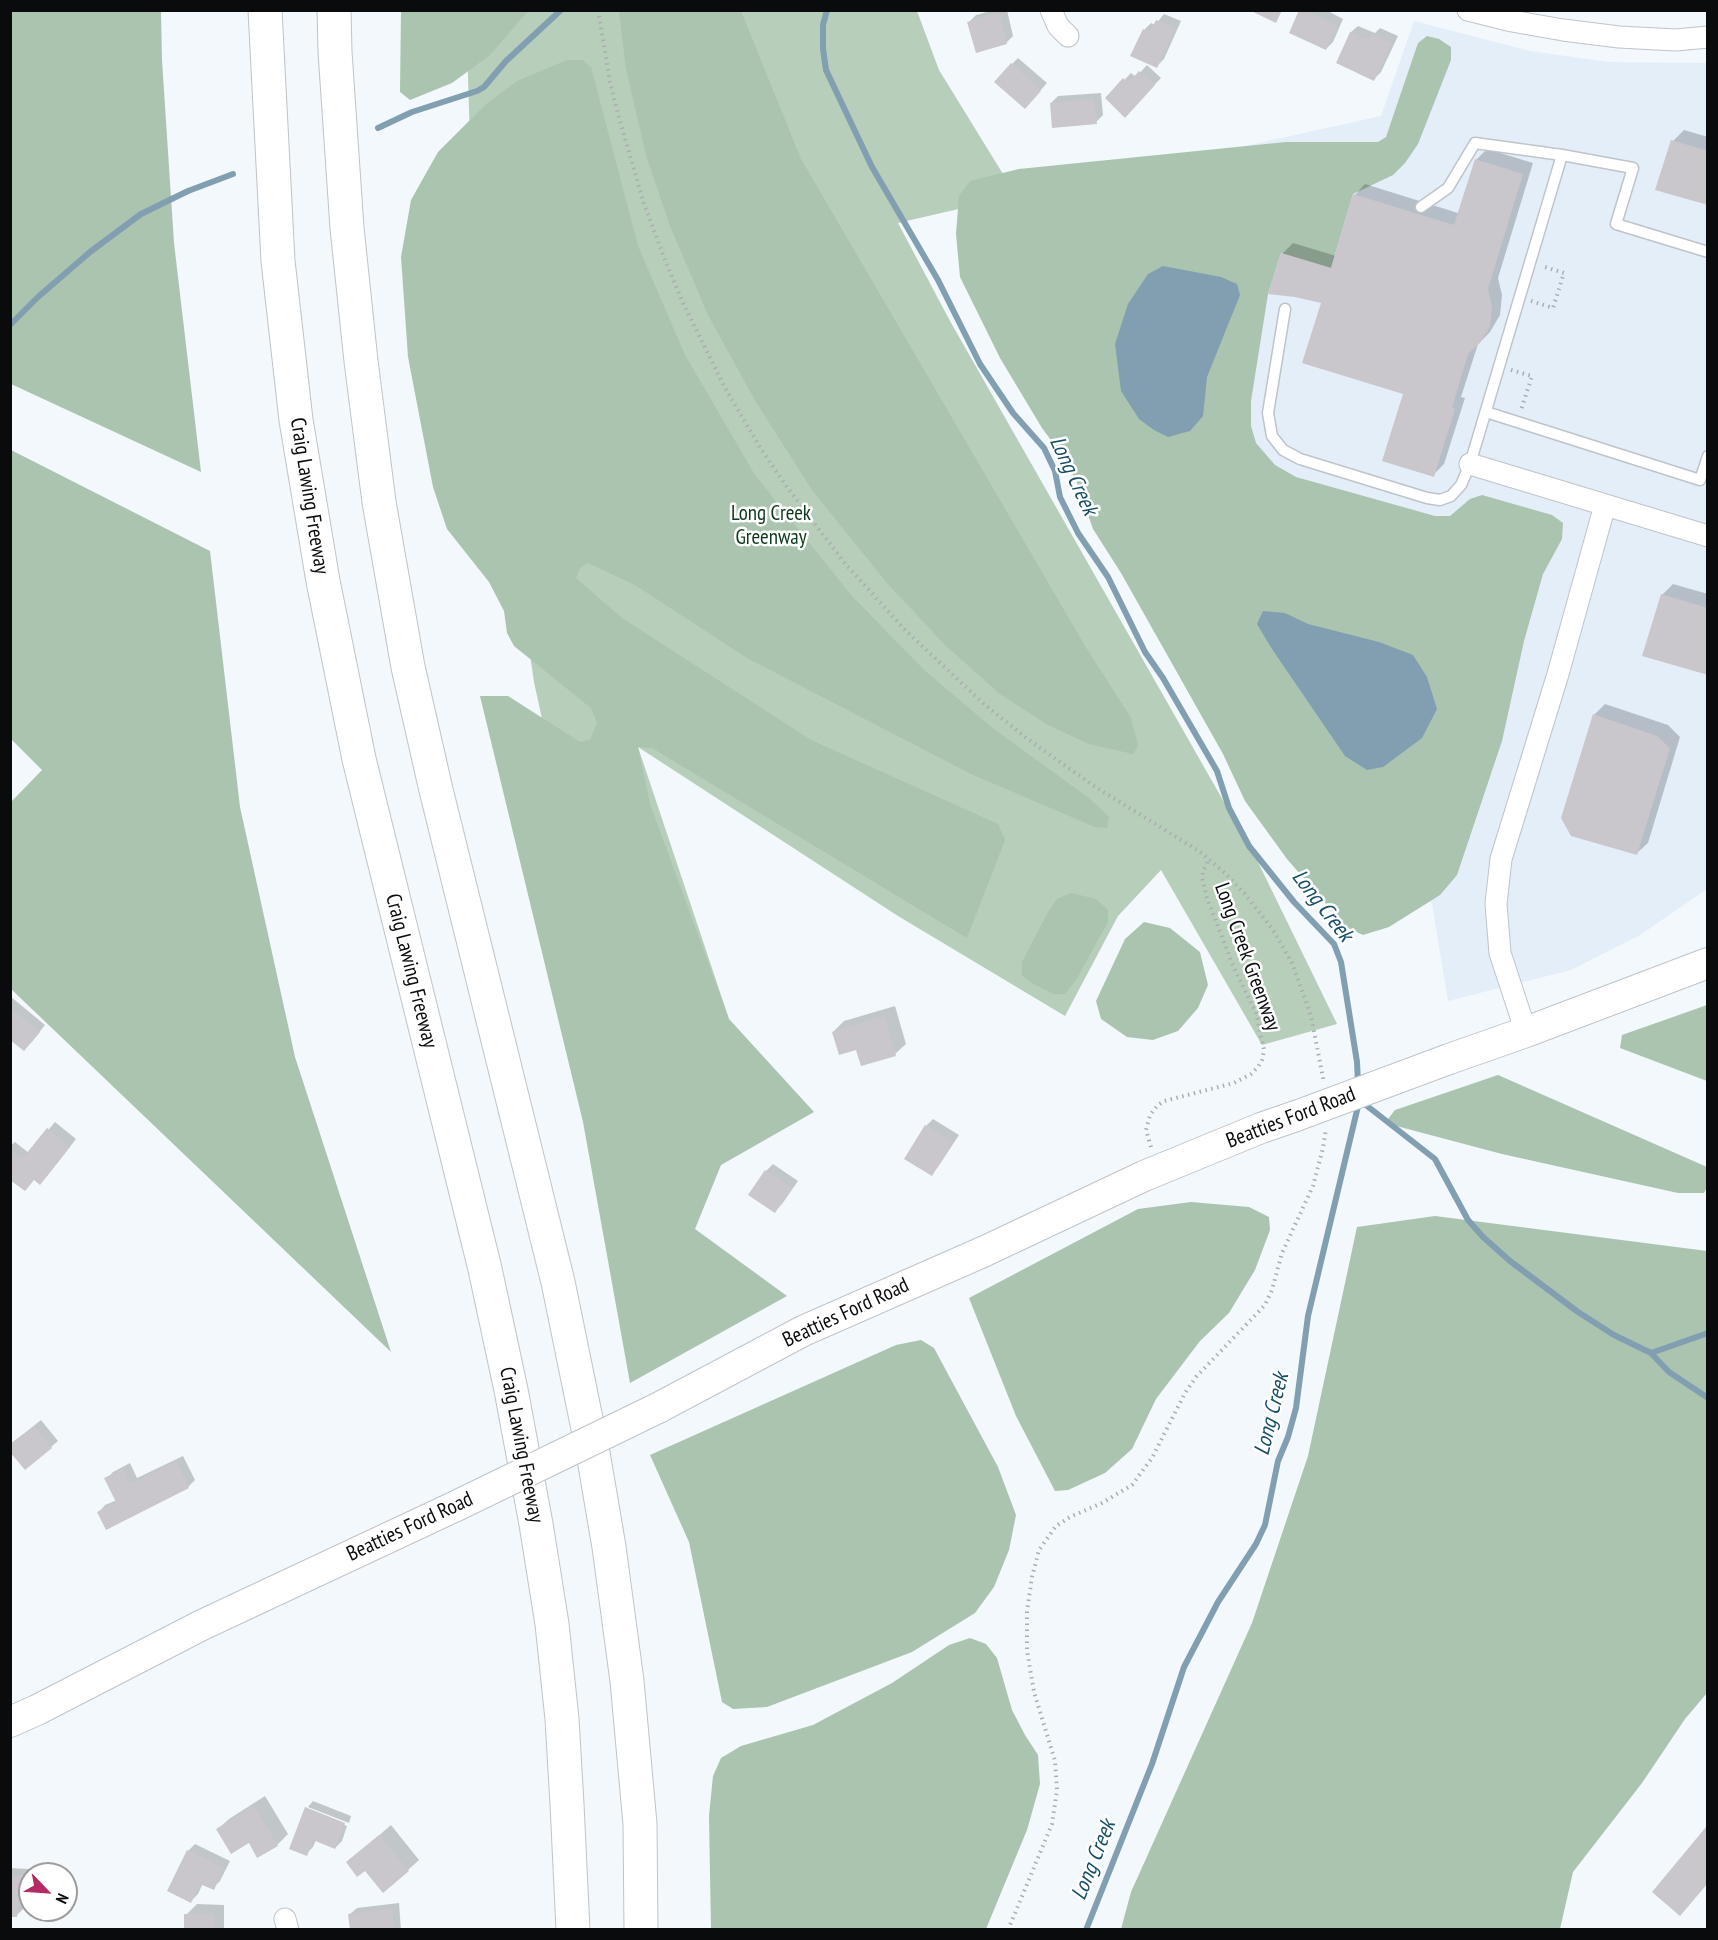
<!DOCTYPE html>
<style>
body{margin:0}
#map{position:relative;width:1718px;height:1940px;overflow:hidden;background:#f2f8fc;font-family:"PT Sans Narrow",sans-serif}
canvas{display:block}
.frame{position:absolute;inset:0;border:12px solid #0a0b0d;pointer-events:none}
.north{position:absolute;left:18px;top:1862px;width:60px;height:60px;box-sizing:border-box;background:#fff;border:2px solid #9d9d9e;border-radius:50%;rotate:115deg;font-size:16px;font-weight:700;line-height:24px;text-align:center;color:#0a0b0d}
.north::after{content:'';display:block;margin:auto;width:21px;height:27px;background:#b62a64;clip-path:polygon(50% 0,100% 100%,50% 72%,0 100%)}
</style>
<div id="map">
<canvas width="1718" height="1940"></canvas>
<div class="frame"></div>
<div class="north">N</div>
</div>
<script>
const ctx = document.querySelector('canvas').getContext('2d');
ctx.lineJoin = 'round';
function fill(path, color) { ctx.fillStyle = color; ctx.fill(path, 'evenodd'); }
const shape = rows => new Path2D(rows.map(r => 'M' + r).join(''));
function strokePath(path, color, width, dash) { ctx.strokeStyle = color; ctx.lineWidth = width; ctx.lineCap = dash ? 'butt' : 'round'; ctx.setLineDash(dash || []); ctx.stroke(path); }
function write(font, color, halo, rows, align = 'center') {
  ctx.font = font + ' "PT Sans Narrow",sans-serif'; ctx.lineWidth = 5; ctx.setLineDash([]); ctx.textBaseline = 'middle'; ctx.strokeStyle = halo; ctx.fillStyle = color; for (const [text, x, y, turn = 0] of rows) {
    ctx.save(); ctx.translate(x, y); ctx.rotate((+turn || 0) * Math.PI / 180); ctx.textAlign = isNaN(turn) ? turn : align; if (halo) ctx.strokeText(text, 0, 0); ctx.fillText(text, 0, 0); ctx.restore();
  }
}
fill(shape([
 [1414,21,1530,51,1608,62,1707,63,1707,889,1640,935,1571,970,1448,1001,1432,904,1401,859,1010,198,1381,116]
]), '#e3eef9');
fill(shape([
 [466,11,917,11,939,70,1011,187,1006,198,898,223,950,321,1257,860,1337,1024,1262,1045,1161,870,1118,916,1065,1016,898,916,638,747,729,1019,624,1098,534,682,474,275]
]), '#b6ceba');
fill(shape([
 [11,10,161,11,162,60,174,243,201,472,11,384],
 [401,11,401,10,528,11,490,55,452,83,410,100,400,92],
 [619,11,741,11,801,159,1085,646,1131,718,1138,746,1133,754,1089,744,1048,725,1000,694,945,645,887,583,812,490,756,402,708,315,670,226,646,155,626,69],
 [1427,36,1439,39,1451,47,1451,60,1418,144,1405,163,1393,175,1353,194,1331,268,1281,253,1268,294,1251,401,1251,426,1256,443,1275,465,1296,477,1435,516,1450,516,1470,499,1482,495,1552,515,1563,523,1562,539,1543,574,1524,641,1502,741,1457,875,1440,895,1389,927,1363,935,1346,927,1287,859,1245,801,1223,754,1121,573,1093,529,1077,483,1062,455,1042,428,1000,358,960,277,956,234,959,196,970,181,1019,169,1286,142,1378,142,1386,137,1418,43],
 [567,60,582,60,591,67,638,246,685,355,755,475,851,595,924,670,994,729,1090,799,1109,817,1107,828,1095,827,971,774,747,658,635,585,588,563,580,568,576,578,622,618,811,740,998,824,1005,840,967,938,652,748,638,747,650,804,729,1019,814,1112,721,1165,695,1229,787,1296,630,1383,583,1122,480,696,508,696,580,742,590,740,597,723,591,708,514,646,507,633,504,611,489,582,447,529,433,487,408,357,401,257,411,200,438,152,485,105,517,81],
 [11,450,210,551,240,807,295,1057,391,1352,11,989,11,802,42,770,11,739],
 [1071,893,1096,899,1108,910,1108,922,1076,980,1065,994,1053,994,1030,982,1022,975,1022,962,1048,912,1057,899],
 [1144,922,1170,928,1200,952,1208,985,1198,1008,1178,1031,1153,1040,1127,1037,1101,1019,1096,1001,1125,939],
 [1707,1005,1707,1081,1620,1048,1622,1035],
 [1498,1075,1707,1167,1707,1187,1704,1193,1678,1193,1502,1154,1385,1123,1395,1110],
 [1191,1202,1249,1207,1269,1217,1270,1230,1255,1270,1229,1313,1200,1341,1156,1399,1132,1449,1105,1473,1068,1490,1055,1491,1016,1416,969,1298,1138,1209],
 [1435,1216,1707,1251,1707,1693,1685,1719,1642,1783,1573,1872,1560,1929,1121,1929,1131,1892,1252,1623,1308,1456,1357,1227],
 [921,1340,934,1348,998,1467,1016,1515,1009,1550,994,1587,975,1613,912,1652,767,1707,733,1709,722,1702,689,1542,650,1455,896,1345],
 [970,1638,986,1644,997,1658,1012,1710,1025,1735,1038,1755,1040,1784,1027,1830,986,1929,711,1929,709,1816,713,1776,721,1758,741,1746,813,1725,892,1683,949,1645]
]), '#aac4af');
fill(shape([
 [1163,266,1221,277,1237,284,1240,295,1207,377,1203,416,1190,431,1168,437,1154,430,1139,419,1121,391,1115,344,1128,304,1148,274],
 [1263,611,1285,613,1308,624,1379,642,1413,655,1427,677,1437,709,1422,738,1383,767,1367,770,1345,756,1272,649,1257,624]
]), '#819fb0');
fill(shape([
 [994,10,1007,10,1013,36,1006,43,969,22,976,15],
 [1301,10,1326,10,1343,19,1333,42,1326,49],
 [1164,14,1181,21,1164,59,1157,66,1144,30,1151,23,1155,25],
 [1358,26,1375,33,1380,28,1398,36,1381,72,1374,79,1338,62,1351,32],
 [1018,58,1047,83,1032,100,1012,64],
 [1147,65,1161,78,1125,116,1107,98,1131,73,1136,77],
 [1101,93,1103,115,1096,122,1051,103,1058,96],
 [1684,130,1708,137,1708,204,1673,141],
 [1487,149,1533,163,1498,278,1502,295,1500,315,1490,332,1478,344,1461,397,1465,398,1444,464,1433,475,1405,393,1323,302,1282,254,1293,243,1336,256,1355,195,1365,184,1458,213,1476,160],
 [1673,584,1708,594,1708,674,1662,595],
 [1605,704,1668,725,1680,737,1648,843,1637,853,1594,715],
 [10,996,45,1025,31,1043,10,1038],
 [895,1006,906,1044,895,1054,857,1048,833,1032,844,1021],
 [933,1119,959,1135,938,1167,931,1174,926,1126],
 [55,1122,76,1139,47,1176,10,1178,10,1146,15,1142,29,1153],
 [773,1164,798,1181,782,1204,775,1211,766,1171],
 [41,1420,58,1441,51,1447,16,1440],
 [183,1456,195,1480,188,1487,99,1512,105,1505,117,1500,106,1479,113,1472,130,1463,137,1478],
 [265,1796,288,1834,277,1845,249,1841,218,1829,229,1819],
 [313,1801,351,1816,349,1823,308,1807],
 [308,1807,308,1810,347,1826,342,1841,335,1848,316,1840,313,1847,306,1854],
 [391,1825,419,1860,408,1870,365,1869,348,1862],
 [1708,1828,1708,1883,1654,1892],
 [195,1844,230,1861,220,1881,213,1888,203,1883,198,1894,191,1901,188,1851],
 [10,1868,51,1870,51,1874,30,1874,30,1904,24,1903,23,1909,16,1916,10,1916],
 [399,1903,401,1930,351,1930,350,1914,357,1908],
 [197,1904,224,1905,224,1928,245,1930,186,1930,186,1915]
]), '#0003');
strokePath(shape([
 [827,10,823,25,823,49,826,70,872,167,938,280,980,364,1013,413,1044,448,1055,471,1060,497,1078,533,1108,577,1145,652,1163,678,1217,771,1229,808,1249,846,1294,902,1334,944,1341,962,1357,1062,1358,1083],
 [378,128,412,112,477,91,484,87,506,61,561,10],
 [10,325,38,297,90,252,141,214,188,191,233,174],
 [1362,1102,1435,1159,1468,1220,1483,1237,1510,1261,1578,1312,1614,1335,1651,1353,1669,1372,1708,1398],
 [1651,1353,1708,1333],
 [1086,1930,1152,1764,1184,1667,1218,1602,1256,1544,1265,1525,1278,1461,1288,1437,1296,1408,1308,1316,1359,1102]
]), '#819fb0', 6);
fill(shape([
 [1249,10,1282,10,1276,23],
 [1299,10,1305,10,1337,26,1326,50,1289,33],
 [999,13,1007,44,976,53,967,22],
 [1156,20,1175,29,1157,68,1130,56,1143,29,1150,32],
 [1350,32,1369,40,1372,34,1392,43,1374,81,1336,63],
 [1011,63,1041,91,1025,109,994,82],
 [1139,71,1155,85,1125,118,1105,98,1123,78,1128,83],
 [1094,99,1097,124,1052,128,1050,103],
 [1671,140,1708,151,1708,205,1655,190],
 [1475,159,1523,174,1488,289,1492,307,1490,327,1479,344,1468,354,1452,408,1455,409,1434,477,1382,461,1403,394,1302,363,1321,303,1295,297,1268,294,1281,253,1331,268,1353,194,1454,225],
 [1661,594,1708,608,1708,675,1642,656],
 [1593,714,1657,736,1670,748,1637,855,1571,836,1561,818],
 [10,1008,40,1032,24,1051,10,1040],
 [884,1016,896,1056,861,1066,856,1050,839,1055,832,1032],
 [925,1125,953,1142,932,1176,904,1159],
 [47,1128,70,1147,40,1185,34,1180,25,1191,10,1180,10,1150,22,1159],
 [765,1170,792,1188,775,1213,748,1195],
 [34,1426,52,1448,25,1470,10,1452,10,1444],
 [176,1461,189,1488,106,1530,97,1512,116,1502,104,1478,123,1469,130,1484],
 [254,1806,278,1846,257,1858,249,1843,231,1854,216,1829],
 [305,1807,345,1823,335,1849,313,1840,307,1856,289,1849],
 [1706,1827,1708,1883,1680,1916,1652,1892],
 [379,1835,409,1871,383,1893,365,1871,357,1877,346,1862],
 [187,1850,224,1868,214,1890,200,1884,191,1903,167,1891],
 [10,1875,30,1876,30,1905,18,1905,17,1917,10,1917],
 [392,1909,394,1930,350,1930,348,1914],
 [184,1914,214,1915,214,1930,184,1930]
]), '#c9c6cc');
const lane = shape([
 [1421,207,1448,188,1475,143,1562,155,1633,168,1616,224,1708,252],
 [1285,309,1268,413,1272,436,1283,450,1300,459,1427,498,1440,500,1451,496,1461,485,1470,464,1562,155],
 [1486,412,1700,480,1708,456]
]);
const street = shape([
 [1051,10,1058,26,1068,36],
 [1468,10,1512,21,1563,30,1619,37,1676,40,1708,37],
 [1470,464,1708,536],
 [1526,1032,1500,953,1496,904,1501,859,1558,674,1605,505],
 [285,1919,288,1930]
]);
const secondary = shape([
 [1449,1059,1526,1032,1708,963],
 [658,1408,803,1331,985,1251,1144,1176,1261,1128,1296,1116],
 [10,1722,37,1710,202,1625,456,1506]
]);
const highway = shape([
 [265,10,278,261,296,420,323,581,359,759,485,1269,511,1390,536,1524,552,1624,562,1719,567,1804,573,1930],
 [334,10,335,52,347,228,361,361,379,502,408,667,436,790,558,1282,593,1453,609,1547,627,1681,640,1824,641,1930]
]);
strokePath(lane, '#bfc4c9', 13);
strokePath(street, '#bfc4c9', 23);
strokePath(secondary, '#bfc4c9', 32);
strokePath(highway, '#bfc4c9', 35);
strokePath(shape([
 [598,10,610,82,618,114,643,201,665,260,683,303,725,388,761,449,787,487,843,561,904,629,985,705,1029,740,1094,786,1199,851,1225,873,1245,894,1273,930,1292,963,1311,1016,1324,1083],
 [1531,301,1553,308,1564,273,1542,266],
 [1511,370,1532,376,1521,410],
 [1151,1147,1146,1130,1150,1115,1157,1106,1164,1101,1234,1083,1251,1074,1258,1067,1262,1060,1264,1050,1256,1013,1234,968,1207,898,1202,878,1203,871,1209,859],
 [1008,1930,1052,1824,1057,1790,1055,1761,1034,1692,1027,1651,1027,1611,1032,1577,1039,1550,1056,1526,1070,1517,1102,1503,1132,1485,1152,1458,1185,1393,1196,1377,1265,1305,1272,1290,1282,1253,1313,1186,1323,1148,1326,1129]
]), '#aaaeb1', 4, [1.5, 4.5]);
strokePath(lane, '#fff', 10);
strokePath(street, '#fff', 21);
strokePath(secondary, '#fff', 30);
strokePath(highway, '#fff', 33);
const secondaryBridge = shape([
 [1296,1116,1449,1059],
 [456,1506,658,1408]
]);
strokePath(secondaryBridge, '#bfc4c9', 32, []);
strokePath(secondaryBridge, '#fff', 30);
write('21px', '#0a0b0d', '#fff', [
 ["Craig Lawing Freeway",309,496,81],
 ["Long Creek Greenway",1247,957,70],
 ["Craig Lawing Freeway",411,971,76],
 ["Beatties Ford Road",1291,1118,-21],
 ["Beatties Ford Road",846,1313,-25],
 ["Craig Lawing Freeway",521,1445,79],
 ["Beatties Ford Road",410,1527,-25]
]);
write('21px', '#0d391b', '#fff', [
 ["Long Creek",771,514],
 ["Greenway",771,538]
]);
write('italic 22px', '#154e68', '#fff', [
 ["Long Creek",1073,476,65],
 ["Long Creek",1322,906,52],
 ["Long Creek",1272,1414,-76],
 ["Long Creek",1094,1860,-68]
]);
</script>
